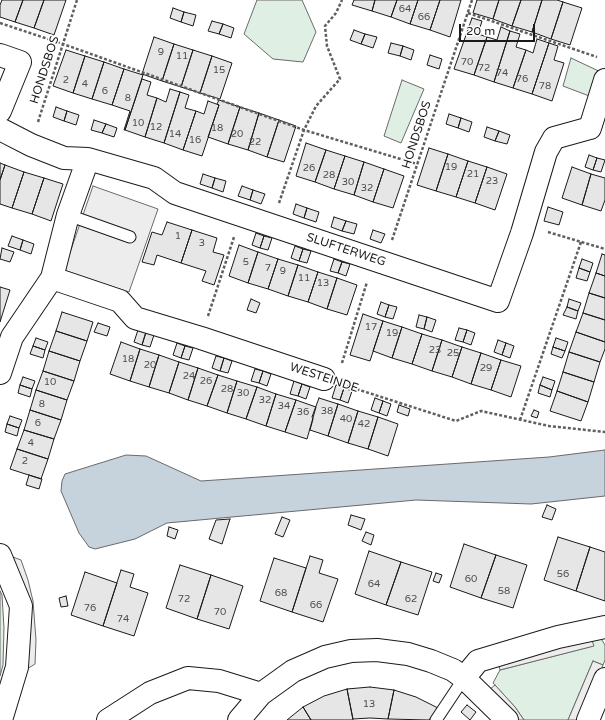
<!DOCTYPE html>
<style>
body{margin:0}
#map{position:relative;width:605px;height:720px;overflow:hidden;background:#fff;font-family:"Varela Round",sans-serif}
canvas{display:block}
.scale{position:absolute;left:459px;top:24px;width:76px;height:18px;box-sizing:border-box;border:2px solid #1a1a1a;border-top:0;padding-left:5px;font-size:12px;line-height:14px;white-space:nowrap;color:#1a1a1a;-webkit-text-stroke:3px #fff;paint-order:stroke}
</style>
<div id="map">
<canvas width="605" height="720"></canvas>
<div class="scale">20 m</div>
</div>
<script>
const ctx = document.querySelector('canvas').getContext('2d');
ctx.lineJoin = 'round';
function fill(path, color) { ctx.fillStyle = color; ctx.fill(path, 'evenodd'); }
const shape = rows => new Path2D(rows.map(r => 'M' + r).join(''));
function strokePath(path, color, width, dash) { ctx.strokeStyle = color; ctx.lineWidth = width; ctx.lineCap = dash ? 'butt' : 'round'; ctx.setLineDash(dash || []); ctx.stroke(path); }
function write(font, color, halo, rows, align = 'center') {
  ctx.font = font + ' "Varela Round",sans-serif'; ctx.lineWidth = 3; ctx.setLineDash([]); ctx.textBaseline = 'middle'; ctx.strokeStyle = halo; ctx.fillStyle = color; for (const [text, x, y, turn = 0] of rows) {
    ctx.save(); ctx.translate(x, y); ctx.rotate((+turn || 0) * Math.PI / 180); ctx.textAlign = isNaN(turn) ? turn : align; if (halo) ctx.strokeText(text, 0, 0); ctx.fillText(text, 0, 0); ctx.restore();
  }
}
const green = shape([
 [257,0,302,0,316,32,303,62,273,59,244,34,257,0],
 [571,58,605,74,605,102,563,86,571,58],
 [402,80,424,89,401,143,384,136,402,80],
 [0,591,2,595,4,628,3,665,0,676,0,591],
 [590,635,600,637,605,645,605,660,603,665,593,661,568,720,524,720,515,707,493,683,500,670,593,646,590,635]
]);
fill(green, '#e0efe3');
strokePath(green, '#6a6a6a', 1);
const parking = shape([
 [93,186,158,209,129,292,64,270,93,186],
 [13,557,21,560,28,580,33,601,36,640,35,664,27,669,22,583,13,557],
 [590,635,594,646,500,670,498,661,590,635],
 [593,661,603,665,580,720,568,720,593,661],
 [495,685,515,707,524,720,514,720,489,690,495,685]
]);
fill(parking, '#ededed');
strokePath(parking, '#6a6a6a', 1);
const water = shape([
 [605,450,605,496,531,504,416,500,167,523,135,539,95,549,89,547,79,533,61,491,62,481,65,474,126,455,146,456,201,481,549,457,605,450]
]);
fill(water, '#c6d2dc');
strokePath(water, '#6a6a6a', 1);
const building = shape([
 [2,0,23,0,15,22,0,17,0,5,2,0],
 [23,0,44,0,34,28,15,22,23,0],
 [44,0,66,0,54,35,34,28,44,0],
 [354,0,375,0,372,11,352,5,354,0],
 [375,0,397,0,391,17,372,11,375,0],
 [397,0,418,0,410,24,391,17,397,0],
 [418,0,440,0,430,30,410,24,418,0],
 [440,0,461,0,450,37,430,30,440,0],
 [477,0,499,0,493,19,473,13,477,0],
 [499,0,521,0,512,26,493,19,499,0],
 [521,0,542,0,532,32,512,26,521,0],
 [542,0,557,0,563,2,551,39,532,32,542,0],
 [563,2,582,8,570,45,551,39,563,2],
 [173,8,184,12,181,22,170,18,173,8],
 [184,12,196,15,193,26,181,22,184,12],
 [472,18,482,21,478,34,487,37,474,75,454,69,472,18],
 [212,21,223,24,219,34,208,31,212,21],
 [223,24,234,28,231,38,219,34,223,24],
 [501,27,510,31,494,82,474,75,487,37,497,40,501,27],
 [354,30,365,34,361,44,350,40,354,30],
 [510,31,520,34,516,47,526,50,513,88,494,82,510,31],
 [365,34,377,37,373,48,361,44,365,34],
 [154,37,174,44,162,81,142,74,154,37],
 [537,39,549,43,532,94,513,88,526,50,533,53,537,39],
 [391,43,403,46,400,56,388,53,391,43],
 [549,43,558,46,554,60,564,63,552,101,532,94,549,43],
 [174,44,193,50,181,87,162,81,174,44],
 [403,46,414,50,411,60,400,56,403,46],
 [66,50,85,56,73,93,53,86,66,50],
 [193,50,212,56,200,93,181,87,193,50],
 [430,55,442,59,439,69,427,65,430,55],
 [85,56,104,62,92,99,73,93,85,56],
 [212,56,232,63,220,99,200,93,212,56],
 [104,62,124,69,112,105,92,99,104,62],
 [124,69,143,75,125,130,124,130,130,111,112,105,124,69],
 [142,79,151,82,147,95,157,98,145,137,125,130,142,79],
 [170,89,180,92,164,143,145,137,157,98,166,102,170,89],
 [180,92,189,95,185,108,196,111,183,150,164,143,180,92],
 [219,100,240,107,228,144,208,137,219,105,217,104,219,100],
 [208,101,219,105,202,156,183,150,196,111,204,114,208,101],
 [56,107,67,111,64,121,53,117,56,107],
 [240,107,259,113,248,150,228,144,240,107],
 [67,111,79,115,76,125,64,121,67,111],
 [259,113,279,120,267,157,248,150,259,113],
 [449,114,461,118,458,128,446,124,449,114],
 [461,118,472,122,469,132,458,128,461,118],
 [94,120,106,124,102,133,91,130,94,120],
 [279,120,296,126,284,162,267,157,279,120],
 [106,124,117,128,114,137,102,133,106,124],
 [487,127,499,131,495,141,484,137,487,127],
 [499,131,510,135,507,144,495,141,499,131],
 [306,143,326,150,315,182,296,176,306,143],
 [429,148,448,154,436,191,417,185,429,148],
 [326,150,345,156,334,189,315,182,326,150],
 [448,154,468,161,456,197,436,191,448,154],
 [589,155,597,158,593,170,585,167,589,155],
 [345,156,364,162,354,195,334,189,345,156],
 [597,158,605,160,601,172,593,170,597,158],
 [468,161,487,167,475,203,456,197,468,161],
 [364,162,384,169,373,202,354,195,364,162],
 [0,163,5,165,0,180,0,163],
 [5,165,24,172,12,208,0,204,0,180,5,165],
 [487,167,507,174,495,210,475,203,487,167],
 [572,167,591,174,582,205,562,198,572,167],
 [384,169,404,176,393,208,373,202,384,169],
 [24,172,44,178,32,214,12,208,24,172],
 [203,174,215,178,212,188,200,184,203,174],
 [591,174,605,178,605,200,601,211,582,205,591,174],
 [44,178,63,184,51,221,32,214,44,178],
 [215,178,226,181,223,192,212,188,215,178],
 [242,186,253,190,250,200,238,196,242,186],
 [253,190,265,194,261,204,250,200,253,190],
 [296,204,307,208,304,218,293,214,296,204],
 [548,207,563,212,559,225,544,221,548,207],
 [307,208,319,212,316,222,304,218,307,208],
 [334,217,346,221,342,231,331,227,334,217],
 [346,221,357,224,354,234,342,231,346,221],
 [167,222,192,230,181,263,157,255,154,265,142,262,152,232,162,235,167,222],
 [192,230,217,238,213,252,224,255,214,285,202,281,206,271,181,263,192,230],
 [373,230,385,234,381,243,370,239,373,230],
 [256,233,264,236,260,248,252,245,256,233],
 [12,236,23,240,20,250,8,246,12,236],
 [264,236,272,238,268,250,260,248,264,236],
 [23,240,34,244,31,254,20,250,23,240],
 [239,245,258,252,248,283,229,276,239,245],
 [295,246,303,249,299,261,291,258,295,246],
 [2,248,14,252,10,262,0,259,2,248],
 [303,249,311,251,307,263,299,261,303,249],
 [258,252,278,259,268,289,248,283,258,252],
 [602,254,605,255,605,276,596,273,602,254],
 [278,259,298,265,288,296,268,289,278,259],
 [334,259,342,262,338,273,330,271,334,259],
 [582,259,593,263,590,272,579,268,582,259],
 [342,262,350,264,346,276,338,273,342,262],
 [298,265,318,272,308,302,288,296,298,265],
 [579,268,590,272,587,281,576,278,579,268],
 [318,272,337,278,327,309,308,302,318,272],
 [596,273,605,276,605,298,589,293,596,273],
 [337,278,357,285,347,315,327,309,337,278],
 [0,287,10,290,0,322,0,287],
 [589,293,605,298,605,320,583,313,589,293],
 [251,299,260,303,256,313,247,310,251,299],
 [569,299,581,303,578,311,567,307,569,299],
 [381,302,389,305,385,317,377,314,381,302],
 [389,305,397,307,393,319,385,317,389,305],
 [567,307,578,311,576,319,563,315,567,307],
 [62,312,93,322,87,341,56,331,62,312],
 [583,313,605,320,605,342,576,332,583,313],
 [363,314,383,321,370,361,350,355,363,314],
 [419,315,427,317,424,329,416,327,419,315],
 [427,317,436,320,432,332,424,329,427,317],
 [383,321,402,327,392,358,373,351,383,321],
 [98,323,110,327,107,336,94,332,98,323],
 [402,327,422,334,412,364,392,358,402,327],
 [459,328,467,330,463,342,455,340,459,328],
 [138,330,146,332,142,345,134,342,138,330],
 [467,330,475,333,471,345,463,342,467,330],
 [56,331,87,341,80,361,49,351,56,331],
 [146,332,154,335,150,347,142,345,146,332],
 [576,332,605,342,605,349,600,362,569,352,576,332],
 [422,334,442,340,432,371,412,364,422,334],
 [36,338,48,342,45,350,33,346,36,338],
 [556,338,568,342,565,351,553,347,556,338],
 [442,340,462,347,452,377,432,371,442,340],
 [498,340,506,343,502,355,494,352,498,340],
 [121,342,140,349,130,381,110,374,121,342],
 [177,343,185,346,181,358,173,355,177,343],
 [506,343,514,346,510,358,502,355,506,343],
 [33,346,45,350,43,358,30,354,33,346],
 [185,346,193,348,189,360,181,358,185,346],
 [462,347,481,353,471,384,452,377,462,347],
 [553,347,565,351,562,358,551,354,553,347],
 [140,349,159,355,149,387,130,381,140,349],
 [49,351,80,361,74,381,43,371,49,351],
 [569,352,600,362,594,382,563,372,569,352],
 [481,353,501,360,491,390,471,384,481,353],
 [159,355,179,362,169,393,149,387,159,355],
 [216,356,224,358,220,371,212,368,216,356],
 [224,358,232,361,228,373,220,371,224,358],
 [501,360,521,366,511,397,491,390,501,360],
 [179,362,198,368,188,400,169,393,179,362],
 [198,368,218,375,207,406,188,400,198,368],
 [255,369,263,371,259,383,251,381,255,369],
 [43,371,74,381,67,400,36,390,43,371],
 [263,371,271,374,267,386,259,383,263,371],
 [563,372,594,382,588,402,557,391,563,372],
 [218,375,237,381,227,413,207,406,218,375],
 [23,377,35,381,32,389,20,385,23,377],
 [543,377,555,381,552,390,540,385,543,377],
 [237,381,257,387,246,419,227,413,237,381],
 [294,381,302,384,298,396,290,394,294,381],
 [302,384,310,387,306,399,298,396,302,384],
 [20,385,32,389,30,397,18,393,20,385],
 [336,385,344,388,340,400,332,398,336,385],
 [540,385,552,390,550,397,538,393,540,385],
 [257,387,276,394,266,426,246,419,257,387],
 [344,388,352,391,348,403,340,400,344,388],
 [36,390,67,400,61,420,30,410,36,390],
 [557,391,588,402,581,421,550,411,557,391],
 [276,394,296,400,285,432,266,426,276,394],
 [319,398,338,404,328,436,310,430,313,419,312,417,319,398],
 [375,398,383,401,379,413,371,410,375,398],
 [296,400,316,407,307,439,285,432,296,400],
 [383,401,391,404,387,416,379,413,383,401],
 [338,404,358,411,348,443,328,436,338,404],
 [399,405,410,409,408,416,397,412,399,405],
 [30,410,61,420,54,439,24,430,30,410],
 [534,410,539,412,537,418,531,416,534,410],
 [358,411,378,417,368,449,348,443,358,411],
 [10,416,22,420,19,428,7,424,10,416],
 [378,417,398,424,388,456,368,449,378,417],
 [7,424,19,428,17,436,5,432,7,424],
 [24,430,54,439,48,459,17,449,24,430],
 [17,449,48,459,41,479,10,469,17,449],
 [29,475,42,479,39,489,26,485,29,475],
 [547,505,556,509,552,520,542,517,547,505],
 [351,515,365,519,361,530,348,525,351,515],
 [282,517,290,520,283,537,275,534,282,517],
 [230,519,222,544,209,539,216,520,230,519],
 [169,527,178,530,175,539,167,536,169,527],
 [366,532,374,535,371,545,362,541,366,532],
 [558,537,590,547,576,591,544,580,558,537],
 [464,544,496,555,481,598,450,587,464,544],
 [590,547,605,552,605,601,576,591,590,547],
 [369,551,401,562,386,605,355,594,369,551],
 [496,555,527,565,513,608,481,598,496,555],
 [310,556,323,560,319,573,338,579,323,622,292,612,310,556],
 [274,558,306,568,292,612,260,601,274,558],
 [401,562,432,572,418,615,386,605,401,562],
 [180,565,211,575,197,619,166,608,180,565],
 [121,570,134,574,130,587,148,593,134,636,103,626,121,570],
 [85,572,117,583,103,626,71,615,85,572],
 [436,573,442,575,439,583,433,581,436,573],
 [211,575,243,586,229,629,197,619,211,575],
 [66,596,68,606,61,607,59,598,66,596],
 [370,687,394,690,388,719,370,718,353,719,347,689,370,687],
 [347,689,353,720,311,720,303,707,324,696,347,689],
 [394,690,416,697,438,708,429,720,388,719,394,690],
 [467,705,476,712,470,720,461,712,467,705],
 [303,707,311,720,287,720,303,707]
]);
fill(building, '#e6e6e6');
strokePath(building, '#1a1a1a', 1);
const lane = shape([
 [68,215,130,237],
 [436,720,464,678]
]);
const street = shape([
 [0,55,20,62,0,111],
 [590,128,605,80],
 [0,129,31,145,64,158,88,159,154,178,175,193,498,301,522,233,546,152,554,138,590,128],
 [52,278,120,301,135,318,201,338,324,379],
 [0,373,12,337,52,278,68,215,88,159],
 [0,555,21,606,17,667,1,720],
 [464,678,478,661,558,637,605,627],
 [108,720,150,693,188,678,219,681,261,694],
 [239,720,261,694,293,671,325,657,351,651,377,650,408,654,431,661,453,670,464,678,507,720],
 [588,720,605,679]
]);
strokePath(lane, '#1a1a1a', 13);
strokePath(street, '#1a1a1a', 24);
strokePath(shape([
 [468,13,597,57],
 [0,23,63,44,304,130,316,106,340,79,327,46,325,26,336,13,342,0],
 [38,122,77,0],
 [279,203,304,130,417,164],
 [548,232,605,249],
 [392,240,472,0],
 [208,316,234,237],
 [342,363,367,282],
 [347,386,456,421,481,411,549,426,605,432],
 [520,420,581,242]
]), '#5f5f5f', 2.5, [3, 2]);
strokePath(lane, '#fff', 11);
strokePath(street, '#fff', 22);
write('10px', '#4d4d4d', null, [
 ["64",405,9],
 ["66",424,17],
 ["9",161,52],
 ["11",182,56],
 ["70",467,62],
 ["72",484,68],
 ["15",219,70],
 ["74",502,73],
 ["76",522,79],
 ["2",66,80],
 ["4",85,84],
 ["78",545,86],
 ["6",105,91],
 ["8",128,98],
 ["10",138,123],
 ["12",156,127],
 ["18",217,128],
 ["14",175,134],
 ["20",237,134],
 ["16",195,140],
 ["22",255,142],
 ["19",451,167],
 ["26",309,168],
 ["21",473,174],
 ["28",329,175],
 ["23",492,181],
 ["30",348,182],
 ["32",367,188],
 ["1",178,236],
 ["3",202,243],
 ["5",246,262],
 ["7",268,268],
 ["9",283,271],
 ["11",304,278],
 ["13",323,283],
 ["17",371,327],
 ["19",392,333],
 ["23",435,350],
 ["25",453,353],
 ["18",128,359],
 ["20",150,365],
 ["29",486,368],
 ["24",189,376],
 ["26",206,381],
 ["10",50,382],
 ["28",227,389],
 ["30",243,393],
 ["32",265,400],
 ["8",42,404],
 ["34",284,406],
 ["38",327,411],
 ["36",303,412],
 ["40",346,419],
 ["6",38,423],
 ["42",364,424],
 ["4",31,443],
 ["2",25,461],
 ["56",563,574],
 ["60",471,579],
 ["64",374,584],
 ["58",504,591],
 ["68",281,593],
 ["72",184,599],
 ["62",411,599],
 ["66",316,605],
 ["76",90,608],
 ["70",220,612],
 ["74",123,619],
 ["13",369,704]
]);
write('12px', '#1a1a1a', '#fff', [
 ["HONDSBOS",45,70,-72],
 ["HONDSBOS",417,135,-72],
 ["SLUFTERWEG",346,250,18],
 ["WESTEINDE",324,378,18]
]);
</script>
